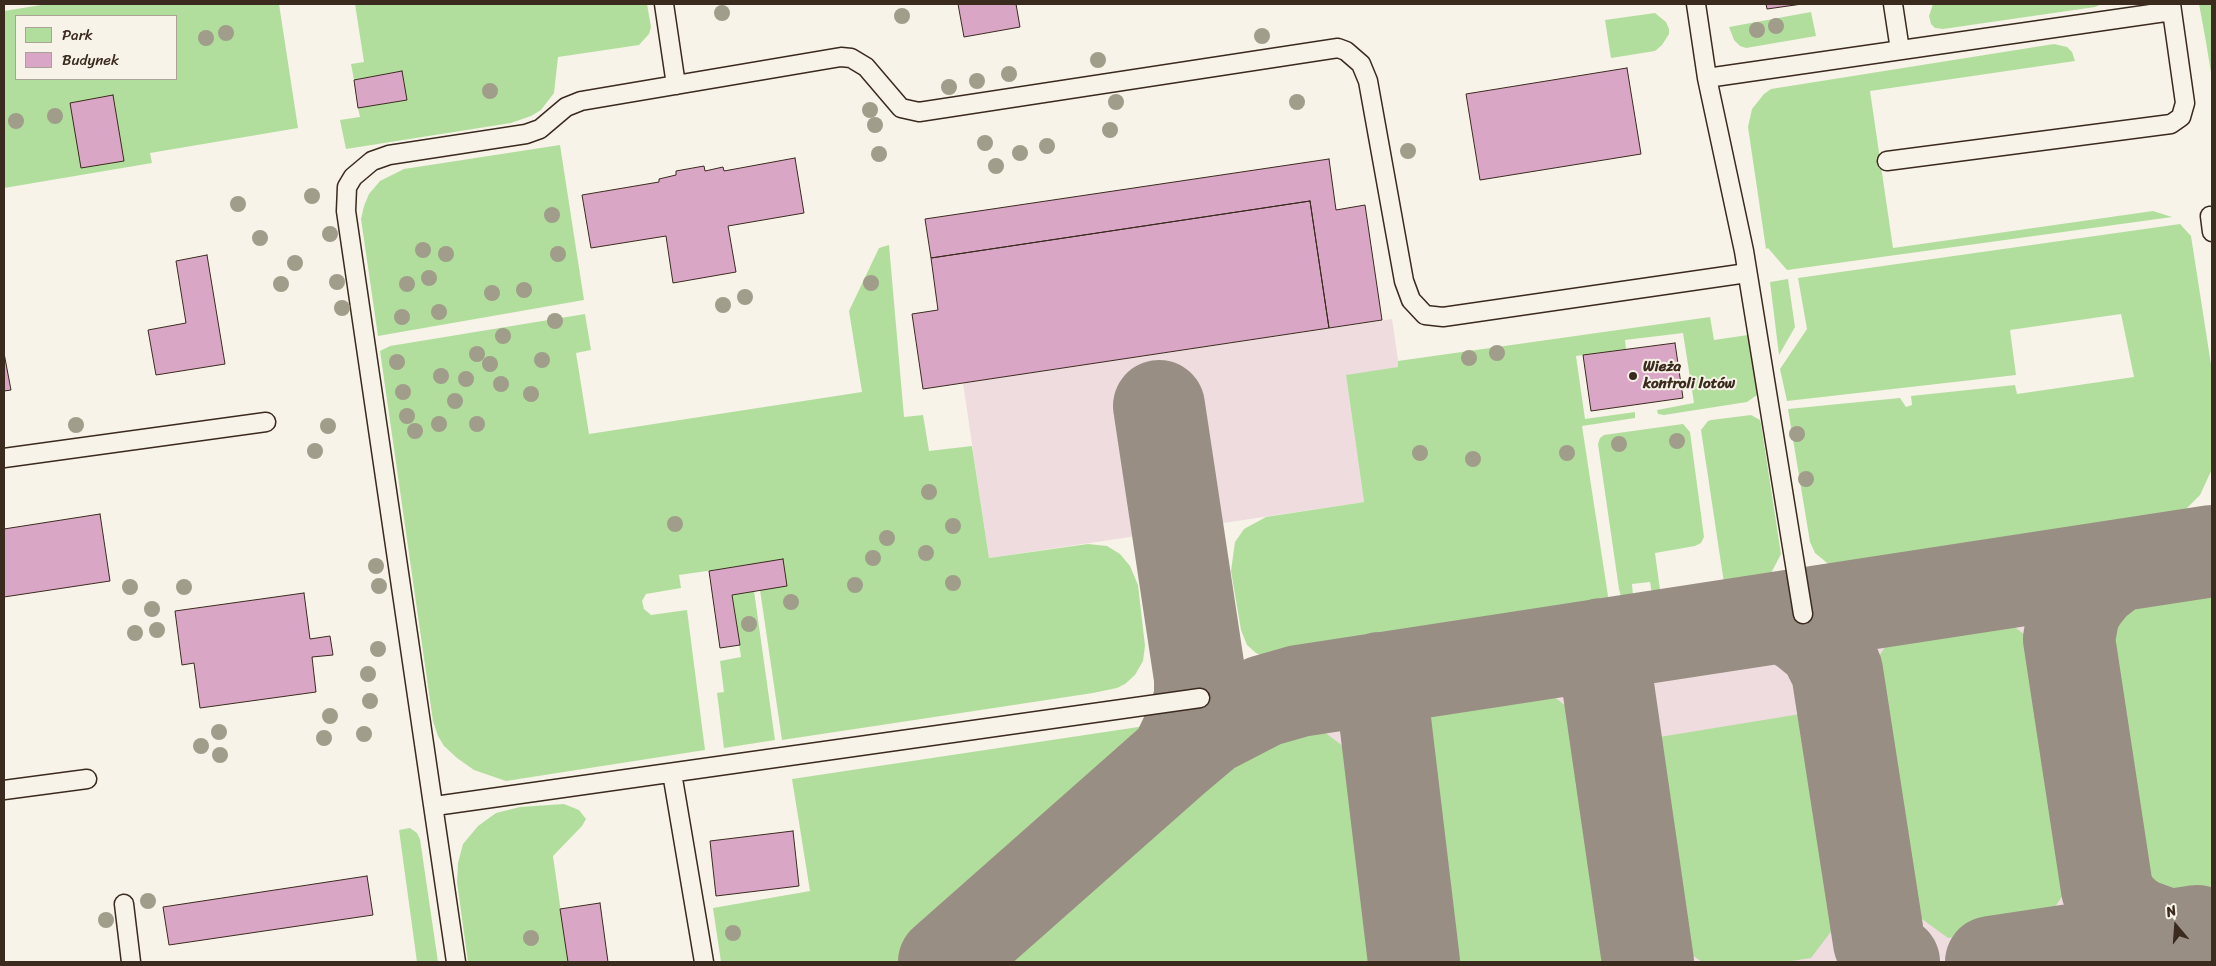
<!DOCTYPE html>
<meta charset="utf-8">
<style>
body{margin:0}
#map{position:relative;width:2216px;height:966px;overflow:hidden;background:#f7f3e8;font-family:Sriracha,sans-serif}
canvas{display:block}
.frame{position:absolute;inset:0;border:5px solid #3b2a1e;pointer-events:none}
.legend{position:absolute;left:15px;top:15px;width:162px;height:65px;box-sizing:border-box;background:#f7f3e8;border:1px solid #aca397;margin:0;padding:6px 9px;list-style:none;font-size:15px;color:#3b2a1e}
.legend li{display:flex;align-items:center;gap:10px;height:25px}
.legend b{width:25px;border:1px solid #aca397}
.north{position:absolute;left:2151px;top:901px;width:50px;height:50px;-webkit-text-stroke:4px #f7f3e8;paint-order:stroke;rotate:342deg;font-size:14px;font-weight:700;line-height:20px;text-align:center;color:#3b2a1e}
.north::after{content:'';display:block;margin:auto;width:18px;height:22px;background:#3b2a1e;clip-path:polygon(50% 0,100% 100%,50% 72%,0 100%)}
</style>
<div id="map">
<canvas width="2216" height="966"></canvas>
<div class="frame"></div>
<ul class="legend">
<li><b style="height:14px;background:#b2de9d"></b>Park</li>
<li><b style="height:14px;background:#d9a7c5"></b>Budynek</li>
</ul>
<div class="north">N</div>
</div>
<script>
const ctx = document.querySelector('canvas').getContext('2d');
ctx.lineJoin = 'round';
function fill(path, color) { ctx.fillStyle = color; ctx.fill(path, 'evenodd'); }
const shape = rows => new Path2D(rows.map(r => 'M' + r).join(''));
function strokePath(path, color, width, dash) { ctx.strokeStyle = color; ctx.lineWidth = width; ctx.lineCap = dash ? 'butt' : 'round'; ctx.setLineDash(dash || []); ctx.stroke(path); }
function write(font, color, halo, rows, align = 'center') {
  ctx.font = font + ' Sriracha,sans-serif'; ctx.lineWidth = 4; ctx.setLineDash([]); ctx.textBaseline = 'middle'; ctx.strokeStyle = halo; ctx.fillStyle = color; for (const [text, x, y, turn = 0] of rows) {
    ctx.save(); ctx.translate(x, y); ctx.rotate((+turn || 0) * Math.PI / 180); ctx.textAlign = isNaN(turn) ? turn : align; if (halo) ctx.strokeText(text, 0, 0); ctx.fillText(text, 0, 0); ctx.restore();
  }
}
fill(shape([
 [1392,319,1399,367,1346,376,1364,502,989,558,963,383],
 [2212,519,2212,962,899,962,1164,729,1174,680]
]), '#eedcde');
fill(shape([
 [47,4,279,4,298,128,150,153,152,163,4,188,4,11],
 [16,16,176,16,176,79,16,79],
 [355,4,647,4,651,27,649,34,639,45,558,57,554,93,541,110,531,116,511,123,346,149,340,120,360,117,358,108,407,100,401,71,354,80,351,64,364,62],
 [1933,4,2102,4,2095,7,1943,29,1935,28,1931,24,1929,16],
 [2199,4,2212,4,2212,79,2206,42],
 [1811,12,1816,36,1746,48,1740,46,1734,40,1729,27],
 [1655,13,1666,22,1669,29,1669,34,1662,45,1655,51,1611,58,1605,20],
 [2054,44,2067,47,2072,52,2075,61,1870,91,1893,248,2153,211,2172,217,1787,270,1768,248,1766,249,1748,127,1752,109,1764,94,1771,89],
 [560,145,584,300,378,336,361,219,364,206,369,194,380,181,404,169],
 [2180,224,2191,236,2212,371,2212,469,2200,495,2181,514,2159,527,1851,575,1837,571,1815,553,1810,542,1788,409,1900,398,1906,407,1912,405,1911,396,2015,385,2017,394,2134,377,2121,314,2010,330,2016,375,1787,401,1780,369,1807,329,1798,278],
 [889,245,904,417,923,415,929,451,972,446,989,558,1088,544,1107,546,1120,554,1130,566,1138,585,1145,646,1143,661,1135,675,1125,684,1117,688,1093,693,782,740,760,590,783,560,679,575,681,588,646,594,642,601,644,609,651,615,687,610,705,750,506,781,474,770,457,758,444,746,438,736,433,721,380,351,390,346,585,314,591,350,576,353,589,434,862,392,849,311,879,248],
 [1788,279,1795,327,1779,355,1770,282],
 [1710,317,1714,340,1748,335,1757,395,1747,402,1664,415,1658,414,1657,410,1694,403,1683,333,1625,340,1626,349,1576,356,1585,419,1635,412,1635,418,1582,426,1608,596,1608,603,1599,614,1280,664,1256,653,1247,645,1241,630,1231,571,1235,542,1244,529,1266,517,1364,502,1346,375,1398,367,1398,361],
 [1751,415,1760,420,1761,424,1781,554,1769,577,1757,589,1730,594,1724,583,1701,430,1708,421,1711,420],
 [1683,424,1690,432,1704,537,1701,543,1695,546,1655,553,1661,597,1654,606,1650,582,1632,584,1634,608,1621,597,1619,589,1598,444,1600,438,1604,435],
 [2212,585,2212,896,2174,902,2129,867,2095,642,2126,600],
 [754,591,775,740,724,748,717,693,724,692,720,661,741,657,732,595],
 [2002,617,2044,650,2078,873,2046,920,1948,938,1900,903,1865,677,1893,635],
 [1543,688,1586,722,1617,948,1606,962,1438,962,1407,748,1439,704],
 [1819,711,1849,908,1811,958,1785,962,1702,962,1669,938,1641,740],
 [1311,722,1356,756,1387,962,993,962,1235,751,1284,728],
 [1165,723,1164,729,899,962,721,962,713,908,810,891,792,779],
 [564,804,579,810,586,819,582,826,553,856,568,962,468,962,457,882,458,863,463,844,478,826,496,813,520,807],
 [410,828,417,833,420,839,438,962,417,962,399,830]
]), '#b2de9d');
strokePath(shape([
 [1159,406,1200,678,1200,698,1193,721,1176,757],
 [2116,566,2094,583,2082,598,2074,612,2069,639,2107,889,2114,904,2126,916,2138,924,2168,935],
 [1783,617,1803,628,1824,645,1837,671,1879,942,1883,953,1894,962],
 [1602,644,1648,962],
 [1380,678,1414,962],
 [944,962,1176,757,1208,730,1264,701,1299,691,2212,551],
 [1991,962,2197,931]
]), '#998e83', 92);
const building = shape([
 [958,4,1016,4,1020,27,964,37,958,4],
 [1766,4,1802,4,1767,9,1766,4],
 [1627,68,1641,154,1480,180,1466,94,1627,68],
 [402,71,407,100,358,108,354,80,402,71],
 [113,95,124,161,81,168,70,103,113,95],
 [795,158,804,213,728,226,736,272,673,283,666,236,591,248,582,195,659,182,659,179,676,175,676,171,704,166,705,171,723,167,724,171,795,158],
 [1329,159,1336,210,1365,205,1382,320,1329,328,1310,201,931,258,925,219,1329,159],
 [1310,201,1329,328,923,389,912,314,938,310,931,258,1310,201],
 [207,255,225,364,156,375,148,330,186,323,176,261,207,255],
 [1675,343,1683,398,1591,411,1583,355,1675,343],
 [4,353,11,390,4,391,4,353],
 [100,514,110,581,4,597,4,529,100,514],
 [783,559,787,586,732,595,740,645,720,648,709,571,783,559],
 [304,593,310,639,330,636,333,655,312,657,316,692,200,708,194,663,182,665,175,611,304,593],
 [793,831,799,886,716,896,710,841,793,831],
 [367,876,373,915,169,945,163,907,367,876],
 [600,903,608,962,568,962,560,909,600,903]
]);
fill(building, '#d9a7c5');
strokePath(building, '#3b2a1e', 1);
const service = shape([
 [664,4,676,85],
 [1696,4,1707,78,1744,251,1803,614],
 [1893,4,1900,50],
 [1707,78,2172,11],
 [1887,161,2171,124,2181,117,2185,103,2171,4],
 [2210,216,2212,232],
 [4,458,266,422],
 [672,773,704,962],
 [4,790,87,779],
 [435,806,1200,698],
 [124,904,131,962],
 [456,962,346,211,347,187,353,177,372,161,389,155,526,134,540,129,566,107,581,101,841,57,851,58,866,67,901,108,919,112,1338,48,1346,51,1361,64,1368,81,1404,281,1411,300,1425,315,1443,317,1747,273]
]);
strokePath(service, '#3b2a1e', 21);
strokePath(service, '#f7f3e8', 18);
ctx.fillStyle = '#a09d8a';
for (const [x, y] of [
 [722,13],
 [902,16],
 [1776,26],
 [1757,30],
 [226,33],
 [1262,36],
 [206,38],
 [1098,60],
 [1009,74],
 [977,81],
 [949,87],
 [490,91],
 [1116,102],
 [1297,102],
 [870,110],
 [55,116],
 [16,121],
 [875,125],
 [1110,130],
 [985,143],
 [1047,146],
 [1408,151],
 [1020,153],
 [879,154],
 [996,166],
 [312,196],
 [238,204],
 [552,215],
 [330,234],
 [260,238],
 [423,250],
 [446,254],
 [558,254],
 [295,263],
 [429,278],
 [337,282],
 [871,283],
 [281,284],
 [407,284],
 [524,290],
 [492,293],
 [745,297],
 [723,305],
 [342,308],
 [439,312],
 [402,317],
 [555,321],
 [503,336],
 [1497,353],
 [477,354],
 [1469,358],
 [542,360],
 [397,362],
 [490,364],
 [441,376],
 [466,379],
 [501,384],
 [403,392],
 [531,394],
 [455,401],
 [407,416],
 [439,424],
 [477,424],
 [76,425],
 [328,426],
 [415,431],
 [1797,434],
 [1677,441],
 [1619,444],
 [315,451],
 [1420,453],
 [1567,453],
 [1473,459],
 [1806,479],
 [929,492],
 [675,524],
 [953,526],
 [887,538],
 [926,553],
 [873,558],
 [376,566],
 [953,583],
 [855,585],
 [379,586],
 [130,587],
 [184,587],
 [791,602],
 [152,609],
 [749,624],
 [157,630],
 [135,633],
 [378,649],
 [368,674],
 [370,701],
 [330,716],
 [219,732],
 [364,734],
 [324,738],
 [201,746],
 [220,755],
 [148,901],
 [106,920],
 [733,933],
 [531,938]
]) { ctx.beginPath(); ctx.arc(x, y, 8, 0, 2 * Math.PI); ctx.fill(); }
for (const [x, y, r, color] of [
 [1633,376,5,"#3b2a1e"]
]) { const dot = new Path2D(); dot.arc(x, y, r, 0, 2 * Math.PI); ctx.fillStyle = color; ctx.fill(dot); strokePath(dot, '#f7f3e8', 2); }
write('bold 15px', '#3b2a1e', '#f7f3e8', [
 ["Wieża",1643,367],
 ["kontroli lotów",1643,384]
], 'left');
</script>
